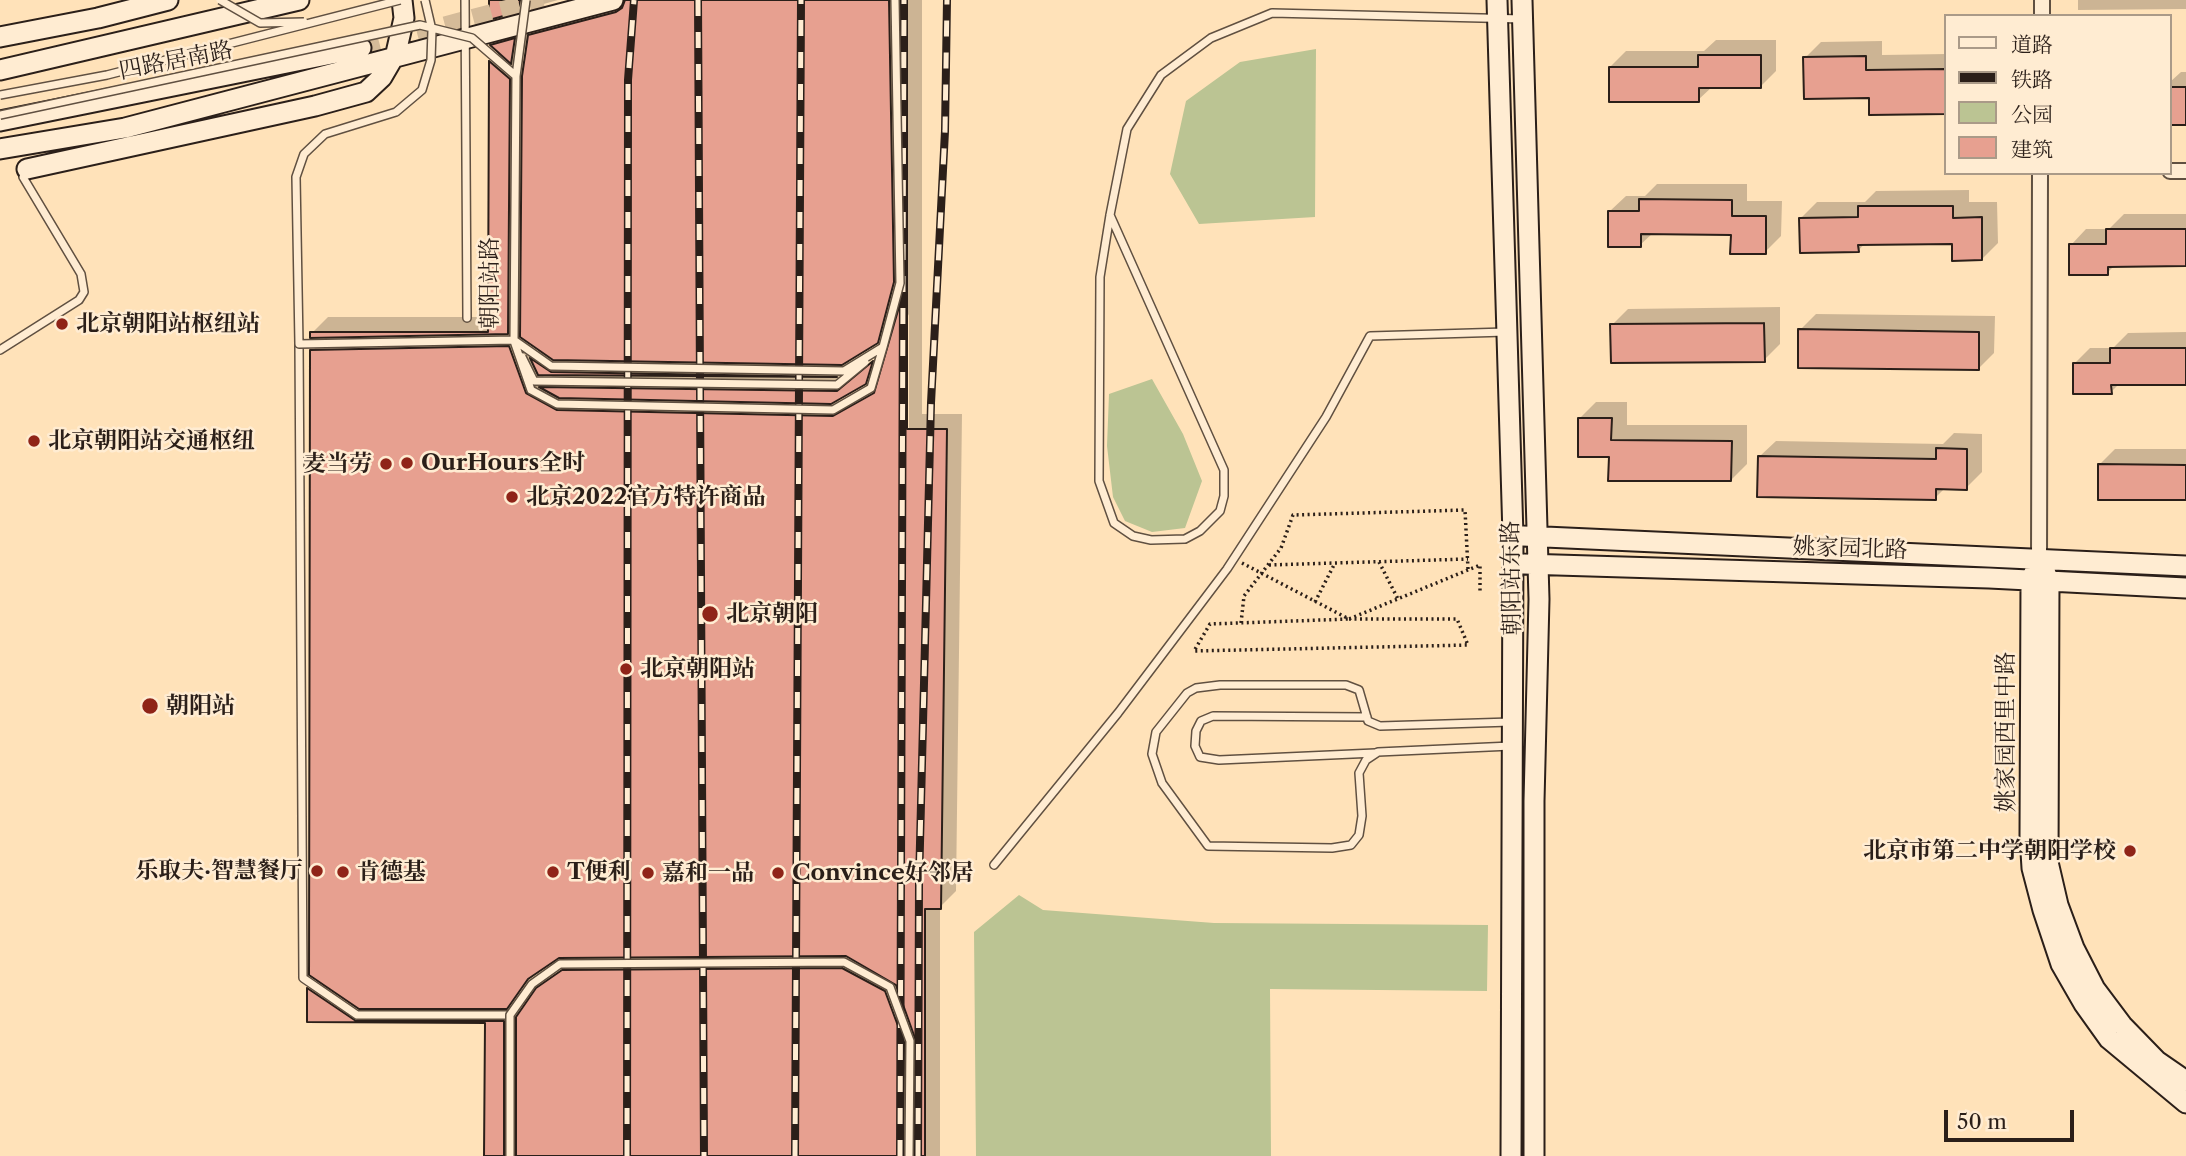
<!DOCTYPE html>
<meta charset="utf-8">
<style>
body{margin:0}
#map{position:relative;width:2186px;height:1156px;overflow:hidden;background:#ffe2b9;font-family:"Libre Caslon Text","Noto Serif SC",serif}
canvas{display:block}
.legend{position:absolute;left:1944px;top:14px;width:228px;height:161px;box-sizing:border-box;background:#ffecd2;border:2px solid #aa9a88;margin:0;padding:9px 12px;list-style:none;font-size:21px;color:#2b1f19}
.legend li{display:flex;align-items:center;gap:14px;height:35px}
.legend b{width:35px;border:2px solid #aa9a88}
.scale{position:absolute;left:1944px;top:1110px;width:130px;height:32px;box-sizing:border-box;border:4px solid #2b1f19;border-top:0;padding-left:9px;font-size:21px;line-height:24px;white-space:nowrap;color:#2b1f19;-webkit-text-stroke:5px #ffecd2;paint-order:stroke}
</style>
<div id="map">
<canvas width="2186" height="1156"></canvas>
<ul class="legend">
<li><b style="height:9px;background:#ffecd2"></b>道路</li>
<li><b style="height:9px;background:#2b1f19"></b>铁路</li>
<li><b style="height:19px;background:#bbc493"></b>公园</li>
<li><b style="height:19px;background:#e7a090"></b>建筑</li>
</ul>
<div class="scale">50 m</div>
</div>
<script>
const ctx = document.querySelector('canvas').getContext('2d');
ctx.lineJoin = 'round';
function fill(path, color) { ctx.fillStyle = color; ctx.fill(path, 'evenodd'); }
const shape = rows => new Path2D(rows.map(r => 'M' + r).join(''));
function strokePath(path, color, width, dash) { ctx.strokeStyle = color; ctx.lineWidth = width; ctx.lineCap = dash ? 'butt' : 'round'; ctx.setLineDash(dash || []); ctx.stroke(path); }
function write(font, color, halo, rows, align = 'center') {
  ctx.font = font + ' "Libre Caslon Text","Noto Serif SC",serif'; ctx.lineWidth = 5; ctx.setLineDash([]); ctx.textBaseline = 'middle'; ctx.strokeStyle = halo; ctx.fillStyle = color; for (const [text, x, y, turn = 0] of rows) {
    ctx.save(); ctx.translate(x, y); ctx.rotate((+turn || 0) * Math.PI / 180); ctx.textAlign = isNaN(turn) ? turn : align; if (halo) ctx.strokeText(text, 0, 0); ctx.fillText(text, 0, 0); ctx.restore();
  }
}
fill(shape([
 [1316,49,1315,217,1199,224,1170,174,1186,101,1240,62],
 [1152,379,1183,434,1202,481,1185,528,1152,532,1125,521,1113,497,1107,446,1109,394],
 [1019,895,1043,910,1214,923,1488,925,1487,991,1270,989,1271,1156,976,1156,974,932]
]), '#bbc493');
fill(shape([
 [533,0,558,0,533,7],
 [620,0,922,0,922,414,962,414,956,891,940,907,940,1156,486,1156,487,1021,309,1020,309,989,319,979,312,351,327,336,312,333,328,317,489,317,490,61,500,52,492,45,507,30,530,24,528,37,545,20],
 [528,45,526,63,517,56],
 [909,314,909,438,905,438,905,321],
 [522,317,522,331,508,331],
 [897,322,890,346,855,376,836,376,850,362,844,362,877,342],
 [528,341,541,349,534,356],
 [885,362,878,385,850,401,834,401,865,383],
 [540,373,555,373,548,381],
 [559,956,578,956,538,990,519,1016,519,1006,507,1006,536,972],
 [2078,0,2186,0,2186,9,2078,10],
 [1716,40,1776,40,1776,71,1760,87,1712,87,1698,100,1610,67,1626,51,1704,51],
 [1882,41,1882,55,1946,54,1946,112,1871,113,1871,96,1805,58,1821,42],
 [2181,72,2186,72,2186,123,2170,126,2170,82],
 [1657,184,1747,184,1747,201,1782,201,1781,236,1765,252,1732,233,1653,233,1640,245,1610,211,1626,196,1645,196],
 [1969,190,1969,202,1997,202,1998,243,1982,259,1953,243,1865,243,1858,251,1801,218,1817,202,1865,202,1876,191],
 [2124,214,2186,214,2186,265,2115,265,2107,273,2071,245,2086,229,2109,229],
 [1780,307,1780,344,1764,360,1612,325,1628,309],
 [1816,314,1995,316,1994,353,1978,369,1800,330],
 [2186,332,2186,383,2119,384,2111,392,2074,364,2090,348,2113,348,2128,333],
 [1596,402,1627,402,1627,425,1747,425,1747,464,1731,480,1610,455,1580,418],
 [1954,433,1982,434,1982,472,1966,488,1946,487,1935,498,1760,456,1776,441,1943,444],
 [2115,449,2186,449,2186,498,2099,465]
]), '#0003');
const building = shape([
 [489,0,520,0,518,12,489,20,489,0],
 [625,0,889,0,894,282,878,343,842,365,553,360,520,337,522,76,528,35,616,12,622,8,625,0],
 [901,0,907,0,907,429,947,429,941,909,925,909,925,1156,915,1156,916,1041,896,985,846,956,559,958,528,979,507,1009,359,1009,309,975,310,350,509,346,526,393,557,410,833,416,874,393,906,283,901,0],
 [515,38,511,64,490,45,515,38],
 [1698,55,1761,55,1761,88,1699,88,1699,102,1609,102,1609,67,1698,67,1698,55],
 [1866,56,1866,70,1946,69,1946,114,1869,115,1869,98,1804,99,1803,57,1866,56],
 [489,61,510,79,508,334,310,338,310,332,488,332,489,61],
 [2170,87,2186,87,2186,125,2170,125,2170,87],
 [1639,199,1732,200,1732,216,1766,216,1766,254,1730,254,1731,235,1641,234,1641,247,1608,247,1608,211,1639,211,1639,199],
 [1858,206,1953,206,1953,218,1982,217,1982,260,1952,261,1952,244,1858,245,1859,252,1800,253,1799,218,1858,217,1858,206],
 [2106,229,2186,229,2186,266,2108,267,2108,275,2069,275,2069,244,2106,244,2106,229],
 [1764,323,1765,362,1611,363,1610,324,1764,323],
 [1798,329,1979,332,1979,370,1798,368,1798,329],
 [2110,348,2186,348,2186,385,2111,385,2112,394,2073,394,2073,363,2110,363,2110,348],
 [530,358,551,372,837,377,538,375,530,358],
 [873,361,866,384,831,404,559,398,539,387,837,391,873,361],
 [1578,418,1612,418,1611,440,1732,441,1731,481,1608,481,1609,457,1578,457,1578,418],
 [1936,448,1967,449,1967,490,1936,489,1936,500,1757,497,1758,456,1936,459,1936,448],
 [2098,464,2186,465,2186,500,2098,500,2098,464],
 [842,968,885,991,904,1042,903,1156,516,1156,516,1017,536,988,562,970,842,968],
 [307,988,356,1021,504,1021,504,1156,484,1156,485,1023,307,1022,307,988]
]);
fill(building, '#e7a090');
strokePath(building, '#2b1f19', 2);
strokePath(shape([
 [361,48,543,0]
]), '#d5bb99', 19, [19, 10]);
const lane = shape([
 [465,0,467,318],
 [1110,215,1224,470,1224,496,1220,511,1200,531,1185,539,1151,540,1133,536,1114,523,1099,481,1100,277,1110,215,1127,129,1161,75,1211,38,1272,13,1523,19],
 [299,344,303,978,357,1015,510,1015],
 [0,350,79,300,84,292,81,274,23,177,25,171],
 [1367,717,1213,716,1201,721,1196,731,1195,746,1200,757,1219,760,1375,753],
 [1511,746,1378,752,1366,760,1359,773,1362,816,1359,835,1351,845,1332,848,1208,846,1162,783,1152,754,1156,732,1187,693,1196,688,1220,685,1346,685,1359,690,1368,721,1380,726,1511,722],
 [994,865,1118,713,1227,569,1326,417,1370,336,1506,332]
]);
const street = shape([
 [2042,16,2042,0],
 [2170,171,2186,171],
 [2039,559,2040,173]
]);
const secondary = shape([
 [1497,0,1513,536,1511,1156],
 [1522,0,1539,599,1534,801,1534,1156],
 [0,37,98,18,168,0],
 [0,70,299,0],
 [0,121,361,48],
 [0,149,125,128,613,0],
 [27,169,315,106,366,92,382,77,396,53,404,18,402,0],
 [1523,536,2186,566],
 [1524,564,1989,578,2186,588],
 [2044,569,2049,581,2048,862,2058,905,2074,948,2095,989,2122,1025,2157,1061,2186,1081],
 [2035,570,2031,580,2030,836,2032,868,2043,910,2061,964,2084,1004,2109,1039,2186,1103]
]);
strokePath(lane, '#605041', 10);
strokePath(street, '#605041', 18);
strokePath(secondary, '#2b1f19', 23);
strokePath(shape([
 [1379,562,1398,599],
 [1242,563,1349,619,1480,565,1480,591],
 [1269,565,1468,559],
 [1315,602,1335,563],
 [1349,619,1457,619,1468,645,1194,651,1210,624,1349,619],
 [1241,623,1244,596,1281,548,1293,515,1465,510,1468,569]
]), '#2b1f19', 3.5, [2, 3.5]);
strokePath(lane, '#ffecd2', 7);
strokePath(street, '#ffecd2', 14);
strokePath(secondary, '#ffecd2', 19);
const rail = shape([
 [698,0,704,1156],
 [627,1156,628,80,634,0],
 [795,1156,801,0],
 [900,1156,904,0],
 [918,1156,919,883,931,403,945,131,947,0]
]);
strokePath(rail, '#2b1f19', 8);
strokePath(rail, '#ffecd2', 5, [16]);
const laneBridge = shape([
 [220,0,260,23,304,22],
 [425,0,432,30,431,60,422,90,396,112,325,134,304,154,296,177,299,344,514,340],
 [516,76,526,0],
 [0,95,107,75,400,0],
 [0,115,420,25,472,38,516,76,514,340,551,366,844,371,883,347,900,283,895,0],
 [514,341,531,390,557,404,833,410,871,388,883,347],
 [522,357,534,381,837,385,865,362],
 [510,1156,510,1015,532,984,560,964,844,962,890,987,910,1041,909,1156]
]);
strokePath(laneBridge, '#605041', 10, []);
strokePath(laneBridge, '#ffecd2', 7);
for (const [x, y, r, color] of [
 [62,324,7,"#8f2418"],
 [34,441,7,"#8f2418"],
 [407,463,7,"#8f2418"],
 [386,464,7,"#8f2418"],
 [512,497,7,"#8f2418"],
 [710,614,9,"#8f2418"],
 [626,669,7,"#8f2418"],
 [150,706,9,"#8f2418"],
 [2130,851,7,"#8f2418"],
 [317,871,7,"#8f2418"],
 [343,872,7,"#8f2418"],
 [553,872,7,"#8f2418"],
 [648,873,7,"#8f2418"],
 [778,873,7,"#8f2418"]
]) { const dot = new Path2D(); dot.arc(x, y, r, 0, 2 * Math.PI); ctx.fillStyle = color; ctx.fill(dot); strokePath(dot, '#ffecd2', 2.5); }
write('23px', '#2b1f19', '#ffecd2', [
 ["四路居南路",176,61,-11],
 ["朝阳站路",490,283,-90],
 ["姚家园北路",1850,549,2],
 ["朝阳站东路",1512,578,-91],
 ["姚家园西里中路",2006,732,-90]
]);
write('bold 23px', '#2b1f19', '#ffecd2', [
 ["北京朝阳站枢纽站",76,324],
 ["北京朝阳站交通枢纽",48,441],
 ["OurHours全时",421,463],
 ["麦当劳",372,464,"right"],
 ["北京2022官方特许商品",526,497],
 ["北京朝阳",726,614],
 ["北京朝阳站",640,669],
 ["朝阳站",166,706],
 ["北京市第二中学朝阳学校",2116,851,"right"],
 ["乐取夫·智慧餐厅",303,871,"right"],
 ["肯德基",357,872],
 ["T便利",567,872],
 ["嘉和一品",662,873],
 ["Convince好邻居",792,873]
], 'left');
</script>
